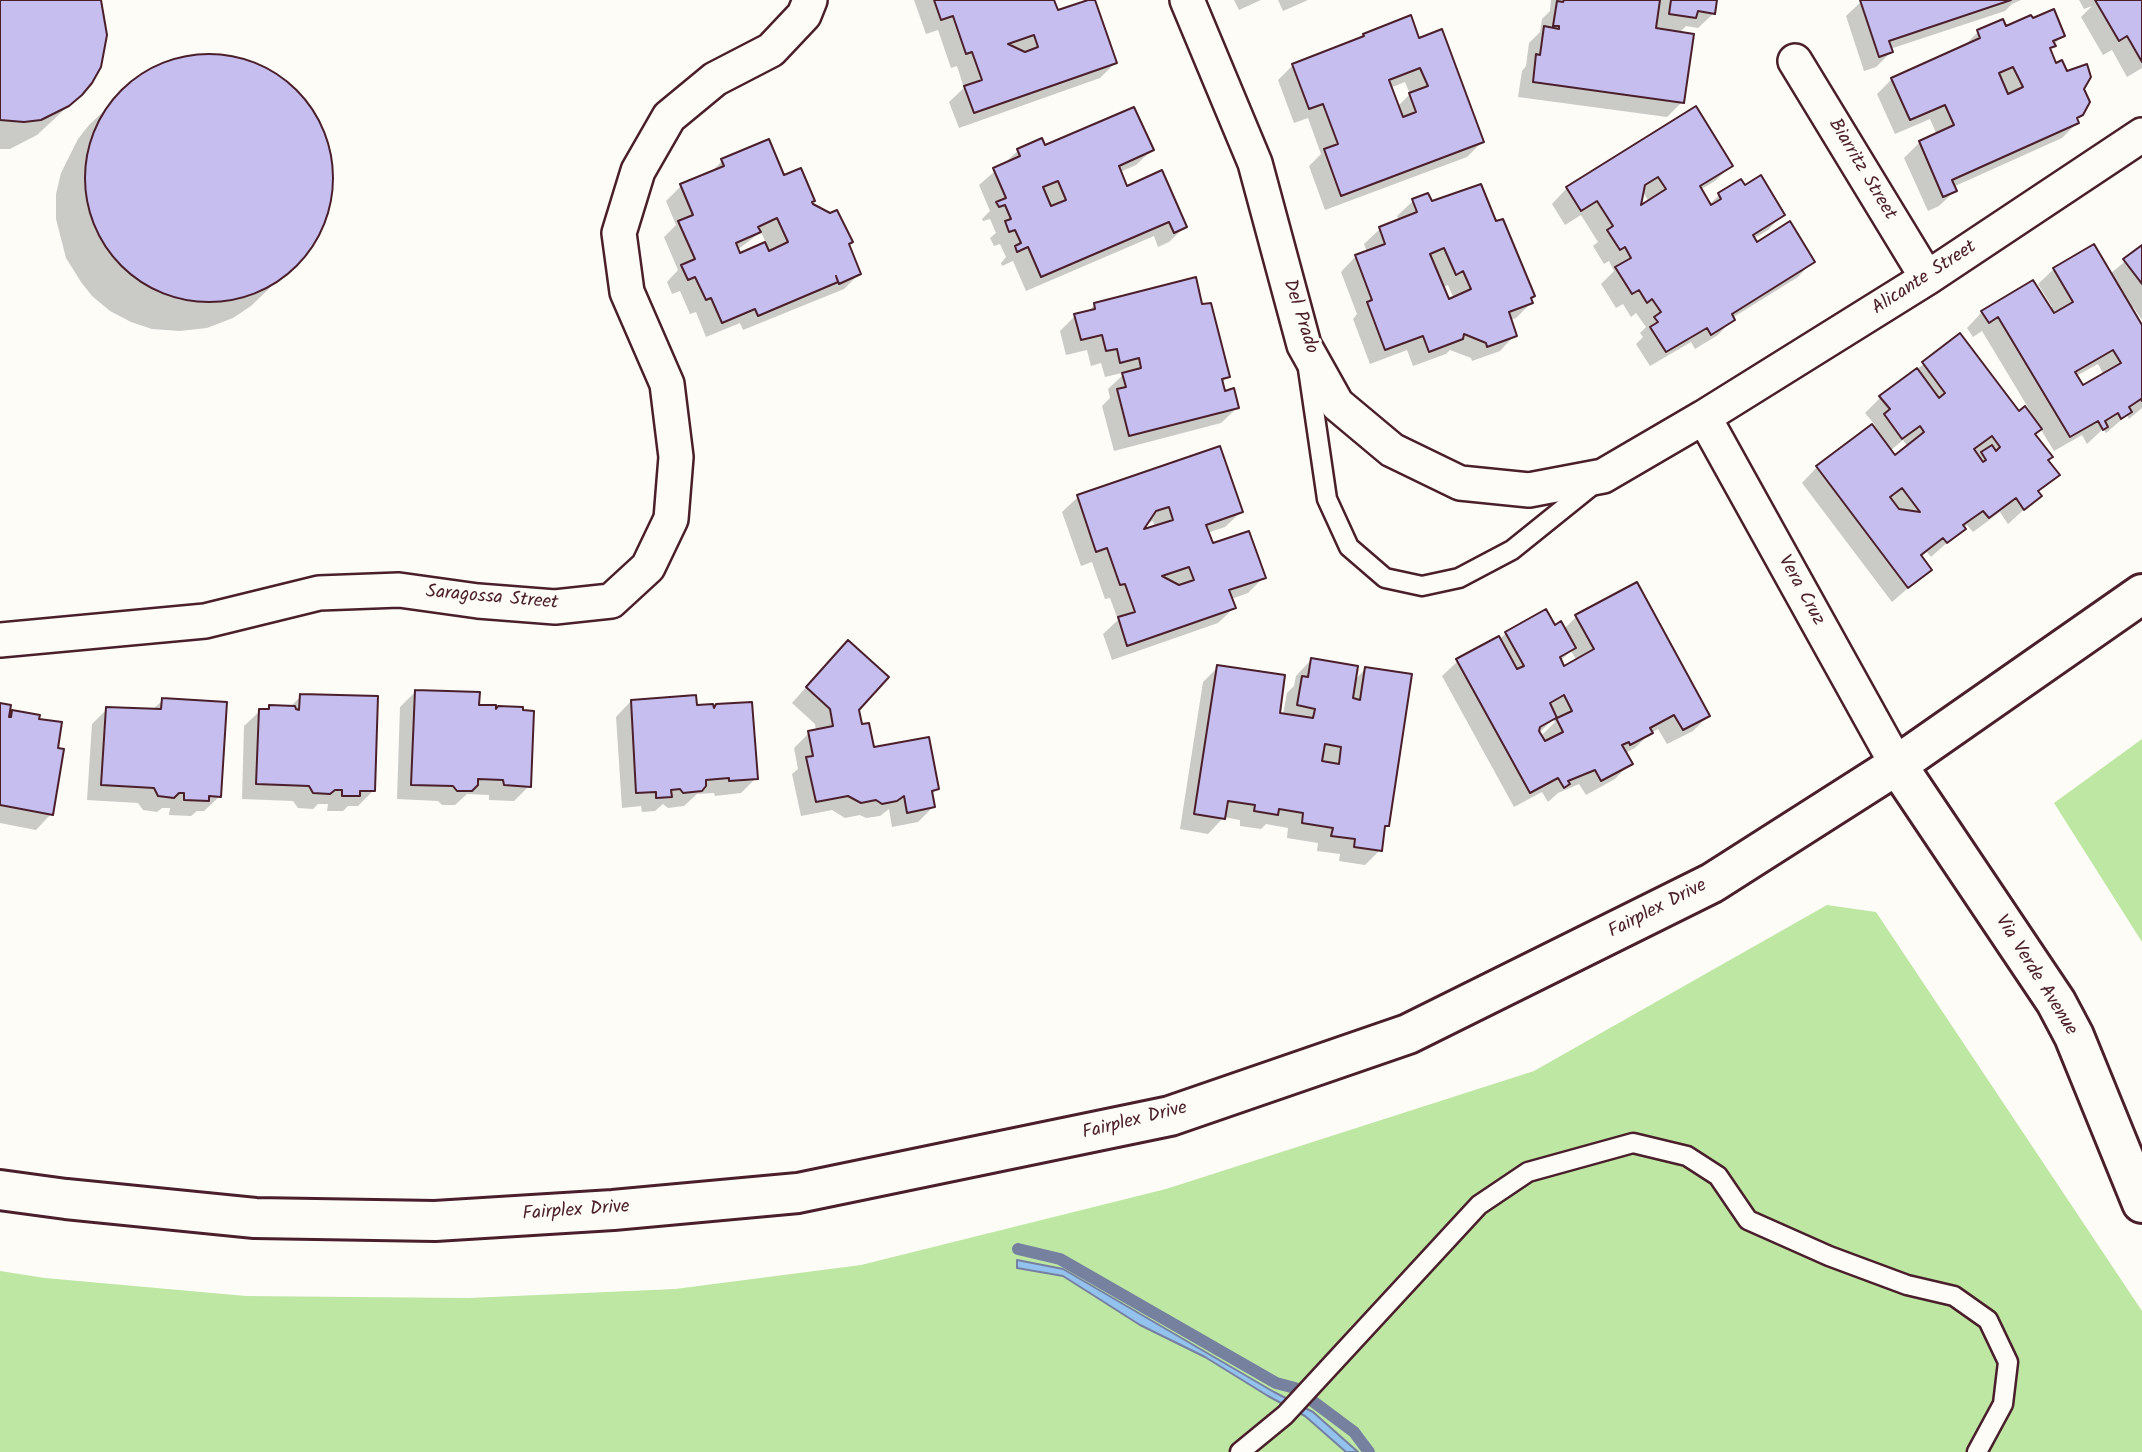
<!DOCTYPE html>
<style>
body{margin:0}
canvas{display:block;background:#fdfcf7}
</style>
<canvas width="2142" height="1452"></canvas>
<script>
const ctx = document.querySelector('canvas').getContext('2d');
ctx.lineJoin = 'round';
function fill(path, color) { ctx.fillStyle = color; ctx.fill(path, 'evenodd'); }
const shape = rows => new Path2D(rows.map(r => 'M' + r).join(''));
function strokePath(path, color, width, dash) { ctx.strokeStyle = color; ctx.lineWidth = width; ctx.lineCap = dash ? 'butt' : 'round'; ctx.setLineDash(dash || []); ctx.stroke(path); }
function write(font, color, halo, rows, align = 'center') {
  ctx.font = font + ' Kalam,sans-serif'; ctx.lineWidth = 5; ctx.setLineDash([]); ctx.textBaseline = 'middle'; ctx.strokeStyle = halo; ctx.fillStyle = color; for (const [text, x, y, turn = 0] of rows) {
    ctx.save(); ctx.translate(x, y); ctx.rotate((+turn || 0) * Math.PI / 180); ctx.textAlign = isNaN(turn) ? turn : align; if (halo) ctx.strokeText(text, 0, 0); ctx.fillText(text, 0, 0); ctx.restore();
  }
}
fill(shape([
 [2142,739,2142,942,2054,803],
 [1827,905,1876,912,2142,1311,2142,1452,0,1452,0,1271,45,1278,246,1296,469,1298,675,1289,861,1265,1166,1189,1534,1071]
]), '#bee7a4');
const water = shape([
 [1017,1260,1063,1269,1274,1392,1313,1412,1358,1452,1346,1452,1305,1416,1268,1396,1205,1357,1140,1325,1063,1276,1017,1268,1017,1260]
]);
fill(water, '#93c2ee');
strokePath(water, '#7681a0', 2);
fill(shape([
 [0,0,100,0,81,94,37,135,10,149,0,149],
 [914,0,1053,0,1057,12,1115,63,1100,78,959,128,949,102,964,88,957,66,951,68,938,30,926,34],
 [1234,0,1261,0,1239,10],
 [1278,0,1308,0,1283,11],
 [1551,0,1716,0,1714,13,1698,28,1686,26,1679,33,1682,102,1667,117,1518,97,1522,71,1526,66,1529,43,1540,32,1542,19,1550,11],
 [2021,0,2012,4,2005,11,1890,49,1891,52,1876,67,1864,71,1846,16,1863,0],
 [2079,0,2142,0,2142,68,2127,77,2112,50,2103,55,2081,17,2092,6,2084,9],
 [2005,29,2063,35,2049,50,2055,65,2082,89,2082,114,2076,120,2077,123,2062,138,1953,187,1955,191,1939,206,1928,211,1904,158,1920,142,1937,135,1930,119,1895,134,1877,94,1892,79,1962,48,1978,32],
 [1364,35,1418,40,1482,142,1467,157,1325,210,1309,166,1321,154,1308,118,1294,123,1278,80,1293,65,1359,40],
 [1405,82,1410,94,1397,107,1390,88],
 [211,56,246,62,267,70,292,87,309,108,322,131,331,164,330,194,324,217,313,240,301,258,251,306,233,318,207,328,180,331,152,329,131,322,110,311,92,296,81,282,66,258,56,219,56,194,61,173,78,139,89,125,137,80,161,65,183,59],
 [1041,141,1044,147,1152,150,1136,165,1120,172,1126,188,1185,227,1169,242,1158,247,1154,236,1026,291,1013,261,1002,266,1001,263,1006,257,1000,244,994,246,990,238,996,233,990,219,983,221,982,219,990,211,979,185,1018,151],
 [722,161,783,177,810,203,847,245,859,274,844,289,743,330,740,323,706,337,696,312,690,314,680,291,672,294,667,282,678,270,664,237,676,225,666,201,681,186,708,175],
 [761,232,766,243,739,256,737,250],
 [1731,166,1715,181,1700,190,1709,205,1719,195,1741,181,1744,187,1783,214,1768,230,1753,239,1756,244,1813,261,1798,277,1732,318,1733,319,1718,335,1695,349,1691,342,1650,366,1636,344,1643,337,1640,333,1646,327,1636,313,1631,317,1623,304,1616,308,1601,284,1614,271,1609,261,1604,264,1593,246,1598,242,1581,215,1565,225,1552,204,1567,188],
 [1642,190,1649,202,1638,209],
 [1427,195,1431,204,1531,303,1516,318,1510,320,1515,335,1500,351,1472,361,1471,358,1450,350,1446,354,1413,366,1407,350,1370,364,1353,319,1357,314,1341,272,1356,256,1367,252,1364,244,1380,229,1399,221,1397,216,1413,201],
 [1448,285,1454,299,1448,301,1442,288],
 [2093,246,2110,274,2142,247,2142,320,2133,307,2130,309,2142,328,2142,408,2129,419,2127,415,2106,433,2103,429,2087,444,2082,435,2054,451,2040,428,2034,435,2046,461,2057,475,2037,493,2039,496,2008,524,2000,512,1973,532,1967,525,1931,557,1927,552,1921,557,1930,569,1892,602,1802,483,1817,467,1875,425,1865,413,1881,397,1960,336,2018,414,2032,414,1982,331,1973,337,1967,328,1982,312,2052,307,2038,284,2054,269],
 [2098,364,2104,375,2082,388,2076,376],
 [1903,440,1908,447,1894,457,1890,451],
 [1095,305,1201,307,1228,377,1221,383,1223,393,1237,408,1221,423,1114,451,1102,406,1110,398,1108,389,1126,372,1105,377,1101,363,1091,366,1087,350,1066,355,1060,331,1075,316,1086,313],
 [1078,497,1241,512,1225,527,1207,533,1212,545,1264,577,1248,593,1231,599,1234,608,1218,623,1112,660,1103,634,1118,620,1110,598,1105,599,1092,562,1081,566,1062,512],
 [1153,521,1155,527,1140,533,1146,524],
 [1636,584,1708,716,1693,731,1667,744,1658,729,1649,734,1635,748,1625,753,1630,763,1615,779,1586,795,1579,784,1558,793,1548,802,1542,792,1514,807,1442,676,1458,661,1499,640,1506,633,1554,627,1564,629,1576,617],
 [1571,651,1577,661,1564,668,1560,661],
 [1553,719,1555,722,1540,737,1539,733],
 [833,657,857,710,860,726,873,749,937,789,931,795,933,807,918,822,892,827,889,809,880,816,866,818,860,815,845,818,832,810,801,816,792,774,798,769,794,748,809,733,816,731,815,724,792,703],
 [1311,660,1354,681,1365,669,1387,825,1383,829,1380,850,1365,865,1339,861,1340,854,1317,851,1318,843,1287,838,1288,828,1266,824,1261,829,1240,826,1240,820,1224,817,1208,834,1180,829,1203,682,1218,667,1278,714,1283,715,1287,693,1294,686,1296,676],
 [415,692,494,712,529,786,514,801,489,800,489,795,467,794,455,805,442,805,438,801,397,799,400,707],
 [301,696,374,790,358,806,348,806,343,811,327,811,328,804,318,804,313,809,298,808,293,801,242,799,244,726,260,711,266,711,270,707,289,708],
 [163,700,220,796,204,811,197,811,191,816,169,815,170,808,162,808,157,812,143,810,138,803,87,800,92,724,107,709,152,710],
 [631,701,695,707,756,778,741,793,715,796,714,793,697,794,684,806,668,808,663,804,655,811,642,812,641,806,622,808,616,717],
 [0,705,7,718,13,712,51,814,36,830,0,823]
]), '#0003');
strokePath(shape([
 [1018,1249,1060,1259,1276,1383,1295,1388,1354,1432,1369,1452]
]), '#7681a0', 12);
const building = shape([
 [0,0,101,0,107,35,101,67,92,83,82,95,69,106,41,120,24,122,0,120,0,0],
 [934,0,1054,0,1058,10,1088,0,1095,0,1117,63,974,113,964,86,982,80,972,52,966,54,953,16,941,20,934,0],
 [1034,35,1038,47,1025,52,1008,44,1034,35],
 [1564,0,1660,0,1656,28,1694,34,1684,103,1533,82,1536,54,1540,55,1544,26,1559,29,1559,26,1553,26,1557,1,1563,2,1564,0],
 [1671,0,1717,0,1715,14,1698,11,1696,18,1669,14,1671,0],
 [1860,0,2011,0,1889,41,1893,52,1879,57,1860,0],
 [2095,0,2142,0,2142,62,2127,36,2119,41,2095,0],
 [2054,9,2065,36,2053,41,2056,46,2050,48,2056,63,2062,60,2067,71,2087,64,2091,77,2084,89,2090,102,2083,115,2077,118,2079,123,1952,180,1957,191,1943,197,1919,141,1954,125,1945,105,1910,120,1891,78,1980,38,1977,30,2003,19,2006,26,2031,15,2033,18,2054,9],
 [2013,67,2023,87,2008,94,1999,73,2013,67],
 [1411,15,1419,38,1442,29,1484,142,1341,196,1324,149,1338,144,1323,104,1309,109,1292,64,1364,36,1363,34,1411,15],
 [1420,68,1428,86,1409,93,1416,112,1403,117,1389,80,1420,68],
 '85 178a124 124 0 1 1 248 0a124 124 0 1 1-248 0Z',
 [1696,106,1733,166,1700,186,1711,205,1721,199,1718,193,1741,179,1745,185,1761,175,1785,215,1753,235,1757,242,1790,221,1815,262,1732,314,1735,320,1711,335,1707,328,1666,352,1650,327,1658,322,1654,317,1661,312,1652,299,1647,303,1639,290,1632,294,1615,267,1631,258,1625,247,1620,250,1607,230,1613,226,1597,201,1581,211,1566,187,1696,106],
 [1658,177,1666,189,1641,205,1645,185,1658,177],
 [1134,107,1154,150,1119,166,1127,186,1162,170,1187,227,1174,233,1169,222,1041,277,1028,247,1017,252,1015,246,1021,243,1015,230,1009,232,1005,221,1011,219,1005,205,999,207,996,202,1006,198,993,168,1020,156,1017,149,1042,138,1045,145,1134,107],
 [1058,181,1066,200,1051,206,1043,187,1058,181],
 [769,139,784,175,801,168,815,201,812,202,813,204,830,213,837,210,853,242,849,244,861,274,839,284,836,276,838,282,758,316,755,309,722,323,711,298,706,300,695,277,688,280,681,265,695,259,678,221,693,215,680,184,724,166,721,159,769,139],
 [777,218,788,242,769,251,765,242,740,253,736,243,761,232,758,227,777,218],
 [1481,184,1496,221,1503,219,1535,296,1531,298,1533,303,1509,312,1517,336,1487,347,1486,343,1464,334,1463,339,1429,352,1423,336,1385,350,1367,302,1372,300,1355,255,1385,244,1379,227,1417,212,1412,199,1428,193,1432,201,1481,184],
 [1444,248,1456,275,1463,271,1471,289,1449,299,1430,254,1444,248],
 [2094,244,2142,325,2142,401,2141,399,2129,407,2132,412,2121,419,2118,413,2105,421,2108,427,2103,430,2098,421,2070,437,1998,317,1989,323,1981,311,2033,280,2054,313,2073,302,2053,268,2094,244],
 [2113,350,2121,363,2083,385,2075,372,2113,350],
 [2142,245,2142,284,2123,259,2142,245],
 [1196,277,1202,304,1211,303,1230,377,1222,379,1225,391,1234,388,1239,408,1129,436,1117,389,1126,387,1122,373,1141,368,1139,358,1120,363,1117,349,1106,351,1102,335,1081,340,1074,314,1095,309,1094,303,1196,277],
 [1960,333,2019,411,2025,406,2042,429,2035,434,2053,457,2048,460,2060,475,2038,491,2042,496,2024,510,2016,498,1989,518,1983,511,1963,525,1966,529,1947,543,1943,538,1921,555,1932,570,1908,588,1816,466,1872,424,1895,455,1924,432,1920,426,1902,439,1884,414,1890,409,1879,396,1917,368,1939,398,1945,393,1922,362,1960,333],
 [1992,436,2000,447,1996,451,1992,445,1981,452,1986,460,1983,462,1974,449,1992,436],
 [1902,488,1920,512,1899,509,1890,497,1902,488],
 [1220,446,1243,512,1206,525,1213,543,1249,531,1266,578,1229,590,1236,608,1127,646,1118,617,1135,612,1125,584,1120,585,1107,548,1096,552,1077,495,1220,446],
 [1169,507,1173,520,1144,529,1156,511,1169,507],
 [1189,567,1194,580,1179,585,1162,576,1189,567],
 [1637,582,1710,716,1683,730,1674,715,1650,728,1653,733,1630,745,1629,742,1622,745,1633,764,1601,781,1595,770,1568,781,1570,784,1564,788,1558,778,1530,793,1456,659,1499,636,1517,669,1524,666,1505,632,1546,609,1555,625,1561,621,1576,648,1560,657,1564,666,1594,649,1575,615,1637,582],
 [1564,695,1572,711,1557,718,1550,703,1564,695],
 [1556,718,1563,732,1545,741,1539,731,1540,727,1556,718],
 [848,640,889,677,859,710,862,724,869,723,874,747,929,737,939,789,932,791,935,807,907,813,904,796,897,801,882,804,876,800,861,803,848,796,816,802,806,757,813,756,808,731,833,726,830,709,806,687,848,640],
 [1311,658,1358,666,1353,698,1360,700,1365,667,1412,674,1389,826,1385,826,1382,851,1354,847,1355,839,1331,836,1333,828,1302,823,1303,813,1279,809,1278,815,1254,811,1255,805,1228,801,1225,819,1194,814,1217,665,1285,675,1280,713,1313,718,1315,709,1297,705,1302,676,1308,677,1311,658],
 [1325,744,1341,747,1339,764,1322,761,1325,744],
 [415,690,480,692,479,705,496,705,496,709,498,706,523,707,523,710,534,711,531,787,504,785,503,780,478,779,478,785,472,791,457,791,453,786,411,785,415,690],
 [300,694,378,696,375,791,360,791,360,796,342,796,342,790,335,790,330,794,313,793,309,786,256,784,259,709,269,709,269,705,295,706,296,709,299,710,300,694],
 [696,695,697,705,713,704,714,708,716,704,752,702,758,779,729,781,729,778,706,780,706,786,702,791,683,793,680,789,671,790,672,797,656,798,656,792,636,793,631,700,696,695],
 [162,698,227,702,221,797,209,796,209,801,184,800,184,793,179,793,174,798,158,796,154,788,101,785,106,707,161,709,162,698],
 [0,703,11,705,9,717,11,717,12,710,40,715,39,719,62,722,58,748,64,749,53,815,0,805,0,703]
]);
fill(building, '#c6beef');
strokePath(building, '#4a1f2b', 2);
const service = shape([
 [1308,369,1327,499,1349,547,1385,578,1422,586,1459,578,1512,550,1594,484],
 [1240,1452,1285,1415,1479,1205,1528,1172,1633,1143,1687,1156,1718,1176,1748,1220,1829,1256,1907,1285,1954,1296,1988,1320,2008,1362,2003,1404,1977,1452]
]);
const minor = shape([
 [1187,0,1255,163,1304,345,1337,404,1392,450,1460,483,1529,490,1603,476,1704,417,1927,278,2142,135],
 [1795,61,1927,278],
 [1704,417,1897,765],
 [0,640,205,621,319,593,399,590,478,601,555,607,611,601,648,567,671,519,676,457,667,384,627,292,619,233,638,171,669,117,715,79,771,50,804,15,810,0]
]);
const secondary = shape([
 [1897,765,2056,1002,2074,1036,2142,1203],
 [0,1190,66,1199,255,1218,435,1221,613,1210,798,1193,1170,1116,1408,1034,1712,883,1897,765,2142,594]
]);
strokePath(service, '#4a1f2b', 23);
strokePath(minor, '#4a1f2b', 38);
strokePath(secondary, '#4a1f2b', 44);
strokePath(service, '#fdfcf7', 18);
strokePath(minor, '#fdfcf7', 33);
strokePath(secondary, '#fdfcf7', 38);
write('19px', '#4a1f2b', '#fdfcf7', [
 ["Biarritz Street",1861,170,59],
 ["Alicante Street",1925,279,-33],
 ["Del Prado",1299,317,72],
 ["Vera Cruz",1800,591,61],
 ["Saragossa Street",492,599,5],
 ["Fairplex Drive",1658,910,-27],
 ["Via Verde Avenue",2035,976,58],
 ["Fairplex Drive",1135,1122,-14],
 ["Fairplex Drive",576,1212,-4]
]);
</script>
